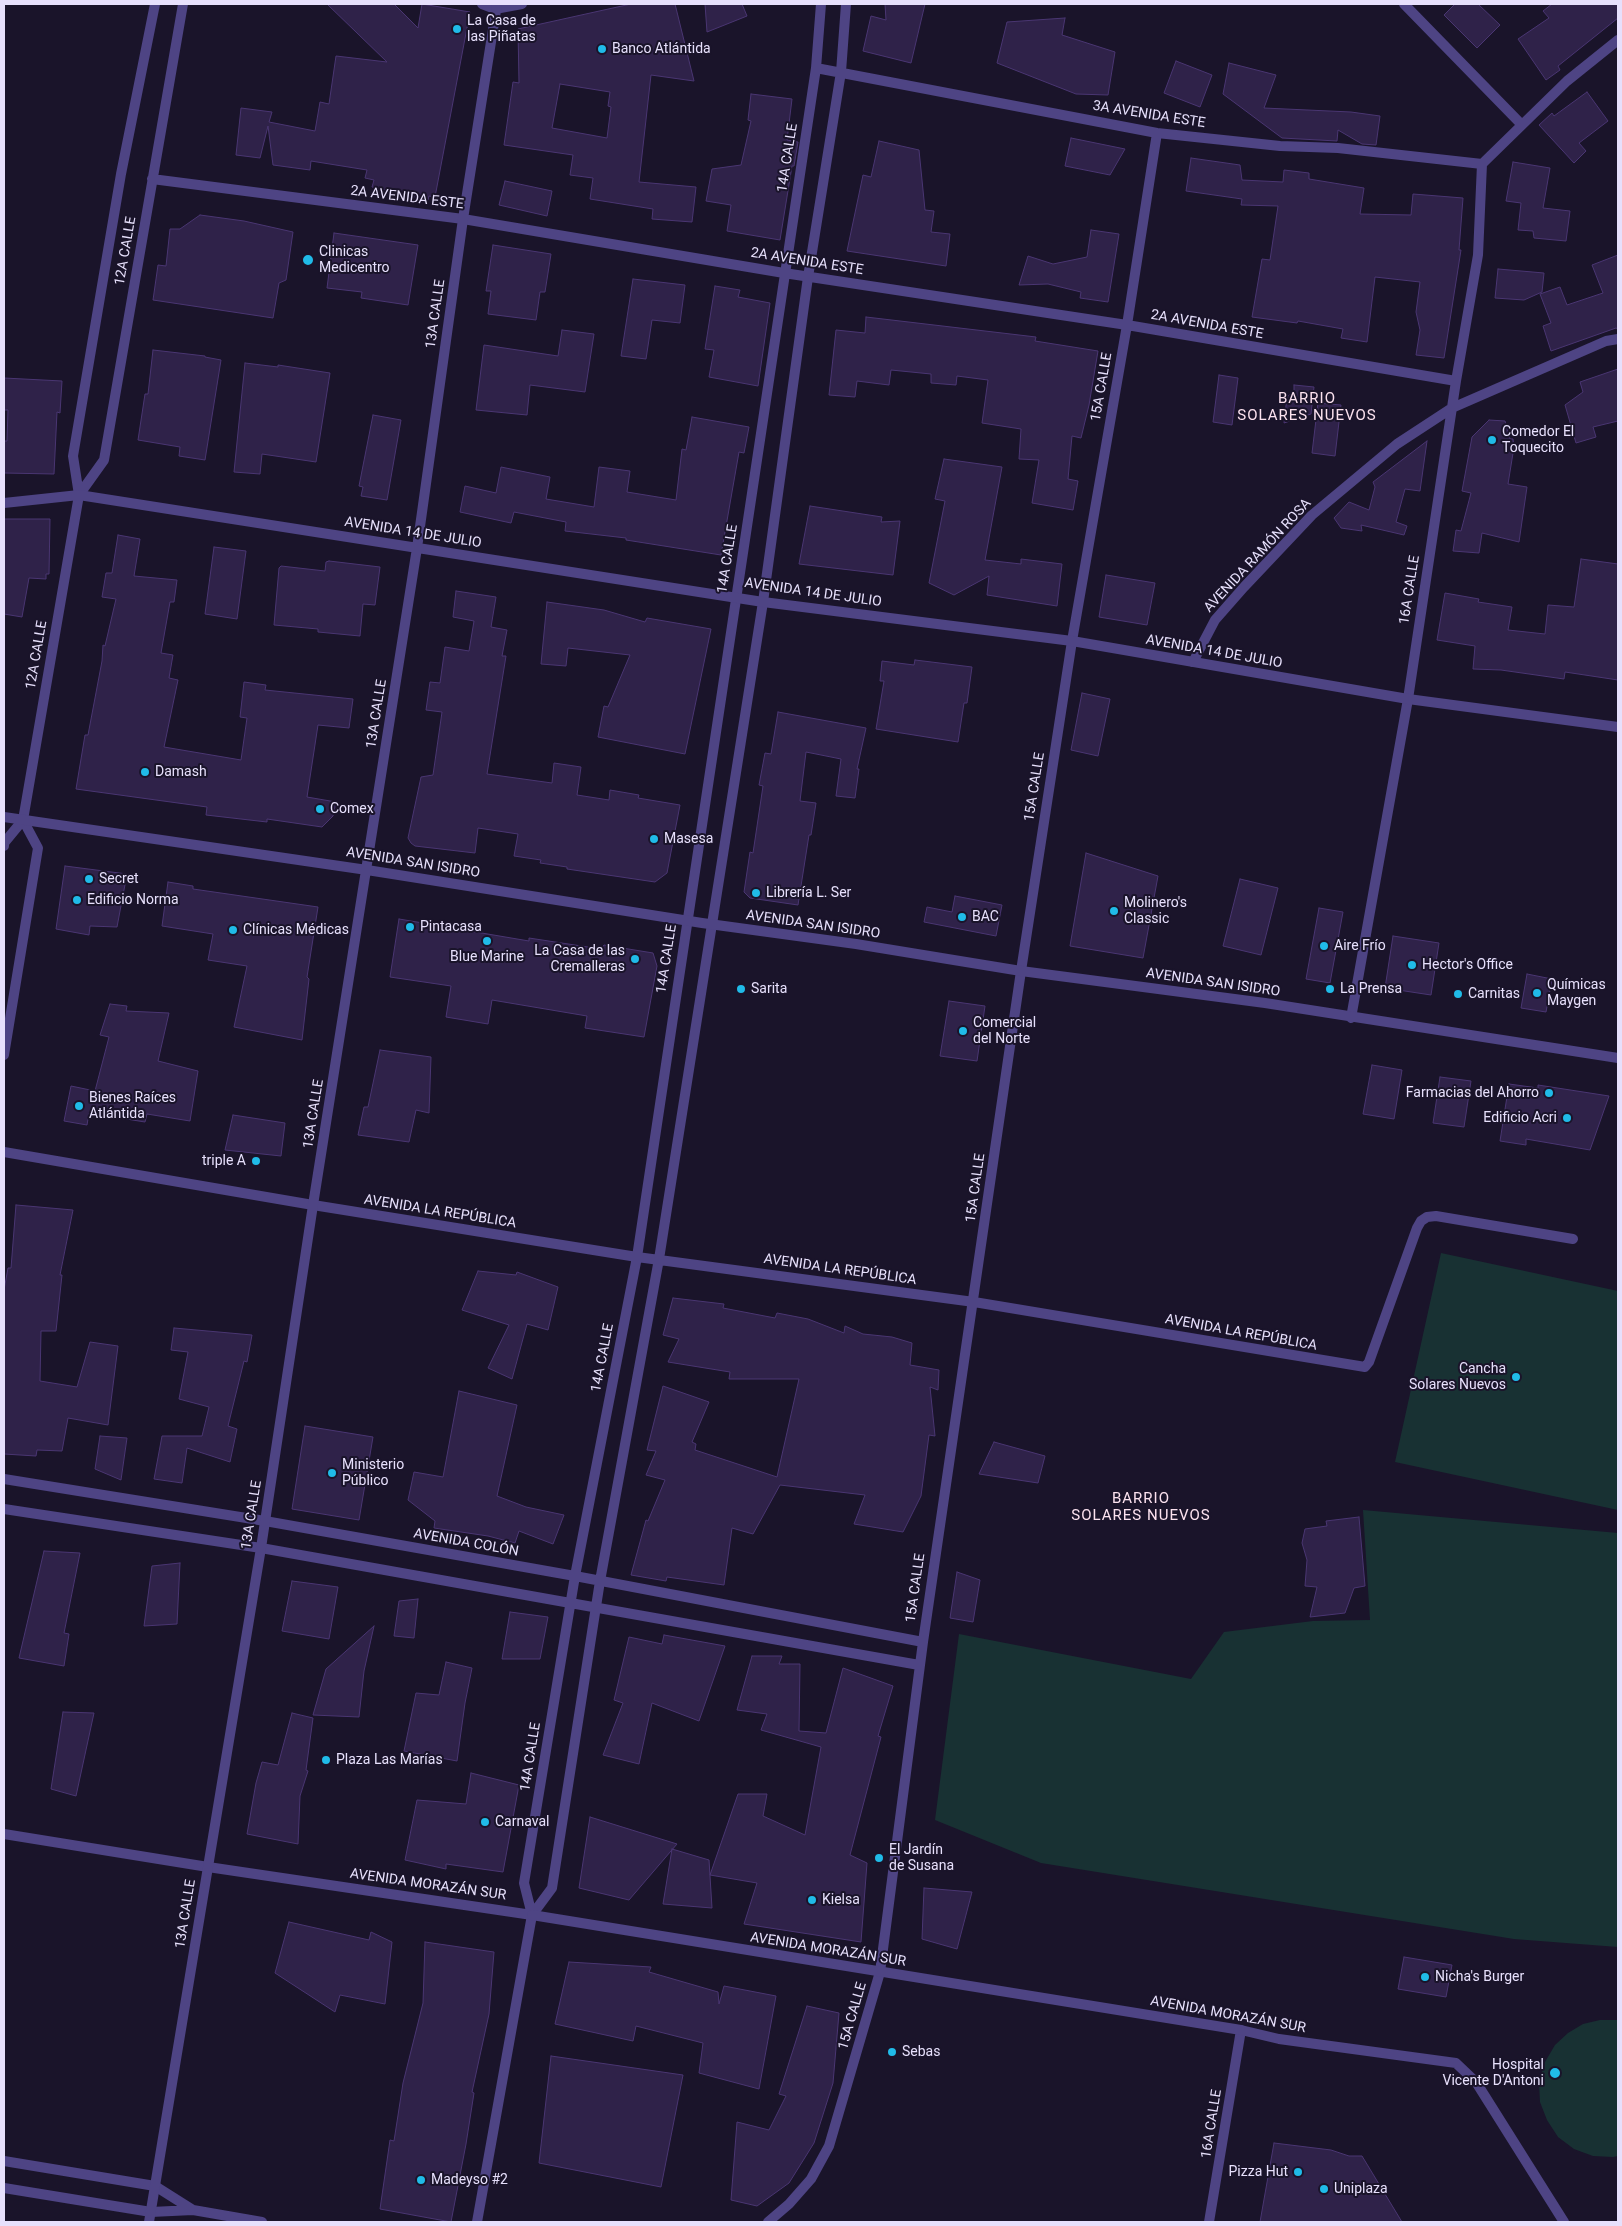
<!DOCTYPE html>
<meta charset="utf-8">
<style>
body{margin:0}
#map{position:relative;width:1622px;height:2226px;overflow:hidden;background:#1a142a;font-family:Roboto,sans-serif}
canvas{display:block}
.frame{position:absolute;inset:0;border:5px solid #e7e0fc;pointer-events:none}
</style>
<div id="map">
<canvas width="1622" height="2226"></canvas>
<div class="frame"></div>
</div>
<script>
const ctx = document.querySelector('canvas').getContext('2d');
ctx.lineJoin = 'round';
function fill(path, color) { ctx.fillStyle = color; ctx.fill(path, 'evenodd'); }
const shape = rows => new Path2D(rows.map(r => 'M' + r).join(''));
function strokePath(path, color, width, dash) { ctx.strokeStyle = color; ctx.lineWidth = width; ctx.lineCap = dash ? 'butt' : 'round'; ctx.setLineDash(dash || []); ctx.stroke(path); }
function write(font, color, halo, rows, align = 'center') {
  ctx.font = font + ' Roboto,sans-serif'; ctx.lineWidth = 4; ctx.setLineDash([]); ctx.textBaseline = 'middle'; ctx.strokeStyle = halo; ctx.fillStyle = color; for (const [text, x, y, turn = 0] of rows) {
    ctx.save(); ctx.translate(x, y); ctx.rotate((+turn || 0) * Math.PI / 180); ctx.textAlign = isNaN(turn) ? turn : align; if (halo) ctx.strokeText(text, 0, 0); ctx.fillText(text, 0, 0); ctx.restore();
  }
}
fill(shape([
 [1441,1253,1618,1291,1618,1510,1395,1462],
 [1363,1510,1618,1533,1618,1947,1514,1939,1041,1863,935,1820,959,1634,1191,1679,1224,1632,1313,1621,1370,1620],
 [1600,2020,1618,2020,1618,2156,1613,2157,1593,2156,1574,2149,1558,2137,1547,2120,1540,2102,1539,2082,1545,2062,1555,2045,1568,2033,1583,2024]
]), '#183133');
const building = shape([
 [327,4,394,4,418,28,422,4,470,12,435,197,429,196,428,200,372,187,374,180,365,178,367,170,311,161,310,170,273,165,268,126,260,158,236,155,241,108,272,112,269,122,315,131,320,102,329,104,336,56,387,62,327,4],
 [631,4,675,4,694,81,651,75,639,182,696,187,692,222,652,219,653,209,590,199,593,178,570,175,573,155,504,145,513,82,519,83,518,29,631,4],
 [560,84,610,92,608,106,611,107,607,138,552,128,560,84],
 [705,4,742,4,747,16,707,32,705,4],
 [885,4,925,4,911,63,863,51,871,16,886,20,885,4],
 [1455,4,1478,4,1500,25,1477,48,1444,15,1455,4],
 [1552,4,1618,4,1618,18,1558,66,1560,70,1546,80,1518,39,1549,18,1543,11,1552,4],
 [1065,18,1062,35,1115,52,1108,95,1076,94,997,63,1007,22,1065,18],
 [1176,61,1212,75,1200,107,1164,93,1176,61],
 [1229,63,1276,75,1264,108,1351,112,1380,116,1376,145,1362,144,1338,130,1337,141,1282,138,1223,94,1229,63],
 [1587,92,1608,121,1579,143,1586,151,1574,163,1539,125,1552,113,1554,116,1587,92],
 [751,94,792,99,787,140,798,142,794,166,792,166,780,240,727,231,731,205,706,201,712,169,741,165,751,121,748,120,751,94],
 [1071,138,1125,149,1110,175,1065,166,1071,138],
 [879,141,919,150,925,210,934,211,931,232,950,234,946,266,847,251,863,175,871,177,879,141],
 [1191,158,1240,165,1242,180,1283,182,1284,170,1309,173,1309,179,1364,188,1360,214,1411,215,1413,194,1463,198,1459,250,1461,250,1444,358,1416,355,1420,330,1416,312,1420,282,1375,277,1367,342,1341,338,1343,329,1298,321,1297,323,1252,317,1262,259,1270,260,1278,206,1241,205,1242,199,1186,191,1191,158],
 [1513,162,1550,168,1543,208,1570,211,1566,241,1534,238,1533,231,1518,230,1521,203,1506,201,1513,162],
 [505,181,552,191,547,216,499,205,505,181],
 [200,215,244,221,293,232,286,280,279,283,273,318,153,300,158,265,166,266,170,229,180,229,200,215],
 [1091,230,1119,234,1108,302,1080,298,1081,292,1048,284,1019,285,1028,256,1053,264,1087,257,1091,230],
 [334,233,418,245,408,305,361,298,362,292,327,288,334,233],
 [493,245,551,254,545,292,540,292,536,320,488,314,491,291,486,291,493,245],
 [1618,255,1618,329,1616,328,1551,351,1543,326,1551,323,1540,294,1560,287,1567,305,1603,293,1592,265,1618,255],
 [1498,269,1544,273,1542,292,1524,300,1495,298,1498,269],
 [633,279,685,285,680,323,652,320,646,359,621,356,633,279],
 [715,286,740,290,738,297,770,303,758,386,709,377,714,350,705,349,715,286],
 [866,317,1036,337,1035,341,1098,351,1089,405,1081,438,1072,436,1068,479,1078,481,1073,510,1032,503,1039,460,1019,459,1021,429,982,423,988,380,957,376,956,385,931,383,931,374,891,370,889,385,857,381,855,397,829,395,836,330,865,333,866,317],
 [562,330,594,334,585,392,530,385,527,415,476,410,484,345,558,356,562,330],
 [153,350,205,356,205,357,221,360,205,460,179,456,180,447,138,440,145,394,148,394,153,350],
 [245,363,278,367,278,365,330,373,316,462,262,454,260,474,234,472,245,363],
 [1618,369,1618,421,1593,427,1596,437,1576,443,1565,405,1583,392,1580,382,1618,369],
 [1219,375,1238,378,1232,425,1213,422,1219,375],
 [4,378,62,381,60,413,57,412,54,474,4,473,4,441,7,441,8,410,4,410,4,378],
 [1294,385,1314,387,1311,414,1284,423,1287,397,1294,391,1294,385],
 [1318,403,1341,405,1335,456,1312,453,1318,403],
 [373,415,401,420,387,500,361,496,363,487,359,486,373,415],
 [692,417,749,427,744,453,739,452,721,555,626,540,626,538,565,531,566,522,514,512,511,523,460,512,465,486,496,493,501,467,550,477,546,499,594,507,599,467,630,471,627,492,676,500,682,449,686,450,692,417],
 [1489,420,1505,421,1510,439,1513,439,1514,447,1508,484,1527,487,1519,542,1482,533,1479,553,1453,551,1456,530,1461,531,1471,493,1462,491,1472,437,1489,420],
 [1427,441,1420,491,1405,489,1396,522,1407,526,1404,535,1361,525,1362,531,1341,528,1334,518,1349,502,1369,510,1375,487,1373,482,1427,441],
 [944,459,1002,467,985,560,1021,564,1021,559,1062,564,1057,606,987,595,989,576,954,595,929,583,945,501,935,499,944,459],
 [810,506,882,517,881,522,900,521,893,575,799,564,810,506],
 [4,519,50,519,49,574,46,574,46,579,29,578,22,617,4,614,4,519],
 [118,535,140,539,134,576,177,580,174,602,170,602,161,653,173,655,169,678,178,680,164,747,241,760,247,718,240,717,244,682,266,685,265,690,353,699,349,728,318,725,307,797,336,802,333,816,322,827,267,819,267,822,206,815,207,807,76,789,85,735,88,735,102,661,103,645,105,646,116,599,102,597,106,573,112,573,118,535],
 [214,547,246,551,237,619,205,614,214,547],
 [1581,559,1618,564,1618,680,1565,672,1564,679,1501,670,1473,669,1475,646,1437,640,1445,593,1479,599,1478,602,1512,607,1508,630,1545,634,1548,605,1574,607,1581,559],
 [329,561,380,567,375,605,363,604,360,636,318,632,318,629,274,625,279,568,281,566,325,571,326,562,329,561],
 [1106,575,1155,583,1147,625,1099,617,1106,575],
 [456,591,496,597,491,627,507,630,502,656,506,656,487,774,552,783,554,763,581,767,577,795,609,800,610,790,639,795,638,798,680,805,667,873,655,882,567,869,567,867,540,863,541,860,514,856,518,834,478,828,475,853,415,846,411,843,408,838,421,777,433,775,442,712,426,710,430,682,440,683,445,647,469,651,474,621,453,617,456,591],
 [547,602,604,610,645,622,647,618,711,629,685,754,598,737,604,706,608,707,630,655,568,648,566,666,541,664,547,602],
 [915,660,972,667,967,703,964,703,958,742,876,729,884,681,880,681,882,661,914,665,915,660],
 [1082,693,1110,699,1098,756,1071,750,1082,693],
 [778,712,866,728,857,769,859,769,855,798,836,796,841,759,806,752,800,801,816,803,811,835,809,835,798,905,750,898,744,892,750,852,753,853,763,786,759,785,765,753,771,754,778,712],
 [1086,853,1158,876,1143,958,1070,946,1086,853],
 [65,866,127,874,117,927,90,926,89,935,56,929,65,866],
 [1240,879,1278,888,1261,955,1223,946,1240,879],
 [168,882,193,886,193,889,318,907,307,977,309,979,302,1040,234,1027,247,966,208,960,213,934,162,926,168,882],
 [955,896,1002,905,996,936,924,922,927,907,952,912,955,896],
 [1319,908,1343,912,1330,983,1306,979,1319,908],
 [399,919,529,941,529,938,601,949,604,945,653,953,657,966,644,1037,585,1028,587,1016,492,1000,488,1024,446,1017,451,986,390,977,399,919],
 [1393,936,1439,943,1431,995,1385,988,1393,936],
 [1527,974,1552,979,1546,1012,1521,1008,1527,974],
 [949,1001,985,1006,977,1061,940,1056,949,1001],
 [110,1004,127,1006,126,1011,169,1013,158,1061,198,1071,190,1121,147,1114,145,1122,89,1113,87,1125,64,1121,71,1086,95,1091,109,1037,100,1035,110,1004],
 [380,1050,431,1057,429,1113,416,1110,409,1142,358,1135,364,1107,368,1107,380,1050],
 [1372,1065,1402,1070,1394,1119,1363,1114,1372,1065],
 [1440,1077,1471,1081,1464,1127,1433,1123,1440,1077],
 [1509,1084,1538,1088,1538,1085,1609,1096,1590,1150,1526,1139,1526,1145,1500,1141,1509,1084],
 [233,1115,285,1123,281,1156,225,1150,233,1115],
 [16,1205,73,1210,60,1275,62,1275,56,1331,41,1331,40,1381,77,1387,90,1342,118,1346,108,1425,68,1418,62,1451,37,1450,36,1456,4,1454,4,1290,8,1268,11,1268,16,1205],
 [478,1271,516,1275,517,1272,558,1287,548,1330,527,1324,512,1379,488,1368,509,1325,462,1310,478,1271],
 [673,1298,724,1304,723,1308,775,1318,777,1313,808,1319,844,1333,845,1326,863,1334,892,1337,912,1343,910,1365,939,1370,938,1390,930,1387,935,1436,929,1435,921,1496,903,1532,854,1524,865,1495,780,1485,753,1534,732,1528,724,1585,667,1577,666,1581,631,1575,646,1520,648,1521,665,1480,646,1475,656,1451,647,1450,663,1386,709,1402,692,1442,696,1444,695,1450,777,1477,799,1379,729,1379,730,1372,668,1362,679,1339,663,1335,673,1298],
 [174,1328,252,1335,247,1362,244,1361,228,1426,237,1429,230,1462,187,1448,182,1483,154,1479,162,1436,202,1436,209,1407,179,1399,188,1352,171,1350,174,1328],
 [459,1391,517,1405,497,1496,526,1507,564,1515,553,1544,519,1531,515,1543,488,1536,434,1528,435,1521,408,1500,414,1472,443,1477,459,1391],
 [305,1426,373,1437,359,1520,292,1509,305,1426],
 [100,1436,127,1438,121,1480,95,1469,100,1436],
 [994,1442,1045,1456,1038,1483,979,1474,994,1442],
 [1359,1517,1365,1586,1354,1588,1345,1613,1310,1617,1317,1587,1305,1586,1307,1560,1302,1543,1305,1529,1327,1526,1326,1521,1359,1517],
 [44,1551,80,1553,64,1633,69,1634,64,1666,19,1658,44,1551],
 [180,1563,177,1624,144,1626,152,1566,180,1563],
 [957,1572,980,1580,973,1622,950,1618,957,1572],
 [292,1581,338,1587,329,1639,282,1631,292,1581],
 [418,1599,414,1638,394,1636,399,1601,418,1599],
 [510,1612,548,1617,540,1659,502,1659,510,1612],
 [374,1626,364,1671,359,1717,313,1715,326,1669,374,1626],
 [664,1635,725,1646,699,1721,652,1703,639,1764,603,1755,623,1703,614,1700,629,1637,662,1644,664,1635],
 [752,1656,782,1656,779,1664,800,1664,799,1731,826,1733,843,1668,893,1686,878,1736,881,1737,850,1855,867,1863,861,1942,744,1924,757,1883,710,1875,738,1794,767,1794,763,1816,805,1835,821,1747,761,1730,767,1714,737,1710,752,1656],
 [446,1662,472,1668,465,1703,457,1761,404,1751,416,1693,439,1695,446,1662],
 [63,1712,94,1713,76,1796,51,1789,63,1712],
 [292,1713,313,1718,306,1770,308,1771,300,1796,298,1844,247,1834,256,1783,262,1762,278,1765,292,1713],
 [471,1773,519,1785,503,1872,446,1864,446,1869,405,1860,417,1800,466,1804,471,1773],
 [590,1817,677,1844,629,1900,579,1888,590,1817],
 [672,1849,709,1860,712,1908,663,1904,672,1849],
 [924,1888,972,1892,957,1949,922,1939,924,1888],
 [289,1922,369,1940,371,1932,392,1942,385,2004,340,1995,335,2012,275,1973,289,1922],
 [425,1942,494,1952,489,2014,472,2092,474,2093,466,2144,451,2222,380,2209,390,2140,394,2141,403,2083,423,2003,425,1942],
 [1404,1957,1452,1965,1446,1997,1398,1989,1404,1957],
 [569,1962,651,1967,649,1972,718,1992,719,2004,724,1986,776,1996,759,2089,699,2073,703,2043,636,2026,633,2041,555,2024,569,1962],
 [807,2006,839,2013,833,2083,814,2143,789,2183,757,2206,731,2200,737,2122,769,2130,786,2096,779,2094,807,2006],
 [551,2056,683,2075,661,2187,539,2163,551,2056],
 [1274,2143,1331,2150,1349,2156,1362,2156,1402,2222,1260,2222,1274,2143]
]);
fill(building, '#2f2249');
strokePath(building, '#4a3672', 1);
strokePath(shape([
 [482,4,495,9,522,4],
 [1404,4,1522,125],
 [816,68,1157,133,1280,146,1338,148,1482,164],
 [1482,164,1567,81,1618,40],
 [152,179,463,219,784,273,1127,325,1456,381],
 [79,495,104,460,183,4],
 [1193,662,1215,620,1244,587,1312,515,1397,444,1452,408,1606,341,1618,339],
 [4,846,4,843,23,820,79,495,73,456,121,174,155,4],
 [1351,1018,1408,699,1456,381,1478,255,1482,164],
 [4,1055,38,848,23,820],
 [4,1152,313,1205,637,1257,974,1302,1365,1367,1369,1362,1417,1228,1421,1221,1427,1217,1436,1216,1573,1239],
 [4,1479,265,1521,575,1576,923,1642],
 [4,1509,261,1548,919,1665],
 [4,1834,208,1867,532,1915],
 [532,1915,552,1888,600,1581,659,1259,763,602,808,277,841,72,846,4],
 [4,2161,155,2186,193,2210],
 [4,2188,151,2212,193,2210,262,2222],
 [477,2222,532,1915,524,1883,575,1576,637,1257,816,68,821,4],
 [768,2222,789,2204,811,2179,829,2146,880,1972,923,1642,1021,971,1072,641,1127,325,1157,133],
 [1209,2222,1241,2030]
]), '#4e4484', 10);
strokePath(shape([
 [4,503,79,495,763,602,1072,641,1408,699,1618,727],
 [4,817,367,870,702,923,856,944,1021,971,1265,1003,1618,1058],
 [532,1915,1241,2030,1279,2039,1456,2063,1476,2082,1564,2222],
 [149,2222,261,1548,313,1205,417,548,463,219,497,4]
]), '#4e4484', 10);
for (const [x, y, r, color] of [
 [457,29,5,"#20bbe8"],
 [602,49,5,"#20bbe8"],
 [308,260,6,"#20bbe8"],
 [1492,440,5,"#20bbe8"],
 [145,772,5,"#20bbe8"],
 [320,809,5,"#20bbe8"],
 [654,839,5,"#20bbe8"],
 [89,879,5,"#20bbe8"],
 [756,893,5,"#20bbe8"],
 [77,900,5,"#20bbe8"],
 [1114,911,5,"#20bbe8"],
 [962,917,5,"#20bbe8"],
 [410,927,5,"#20bbe8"],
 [233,930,5,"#20bbe8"],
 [487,941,5,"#20bbe8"],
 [1324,946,5,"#20bbe8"],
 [635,959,5,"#20bbe8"],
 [1412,965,5,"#20bbe8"],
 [741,989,5,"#20bbe8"],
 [1330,989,5,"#20bbe8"],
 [1537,993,5,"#20bbe8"],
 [1458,994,5,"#20bbe8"],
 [963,1031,5,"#20bbe8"],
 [1549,1093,5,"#20bbe8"],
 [79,1106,5,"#20bbe8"],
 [1567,1118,5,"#20bbe8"],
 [256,1161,5,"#20bbe8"],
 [1516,1377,5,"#20bbe8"],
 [332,1473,5,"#20bbe8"],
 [326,1760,5,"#20bbe8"],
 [485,1822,5,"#20bbe8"],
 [879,1858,5,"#20bbe8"],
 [812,1900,5,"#20bbe8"],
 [1425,1977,5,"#20bbe8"],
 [892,2052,5,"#20bbe8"],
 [1555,2073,6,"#20bbe8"],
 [1298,2172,5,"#20bbe8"],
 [421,2180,5,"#20bbe8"],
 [1324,2189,5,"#20bbe8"]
]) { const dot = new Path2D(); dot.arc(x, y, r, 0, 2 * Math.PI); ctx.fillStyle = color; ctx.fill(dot); strokePath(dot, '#1a142a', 2); }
write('14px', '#e7e0fc', '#1a142a', [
 ["La Casa de",467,21],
 ["las Piñatas",467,37],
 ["Banco Atlántida",612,49],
 ["Clinicas",319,252],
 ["Medicentro",319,268],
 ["Comedor El",1502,432],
 ["Toquecito",1502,448],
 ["Damash",155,772],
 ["Comex",330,809],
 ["Masesa",664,839],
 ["Secret",99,879],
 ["Librería L. Ser",766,893],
 ["Edificio Norma",87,900],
 ["Molinero's",1124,903],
 ["Classic",1124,919],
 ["BAC",972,917],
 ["Pintacasa",420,927],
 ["Clínicas Médicas",243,930],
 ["Aire Frío",1334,946],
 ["La Casa de las",625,951,"right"],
 ["Cremalleras",625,967,"right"],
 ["Blue Marine",487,957,"center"],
 ["Hector's Office",1422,965],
 ["Químicas",1547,985],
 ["Maygen",1547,1001],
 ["Sarita",751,989],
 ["La Prensa",1340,989],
 ["Carnitas",1468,994],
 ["Comercial",973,1023],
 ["del Norte",973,1039],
 ["Farmacias del Ahorro",1539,1093,"right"],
 ["Bienes Raíces",89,1098],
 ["Atlántida",89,1114],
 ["Edificio Acri",1557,1118,"right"],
 ["triple A",246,1161,"right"],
 ["Cancha",1506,1369,"right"],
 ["Solares Nuevos",1506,1385,"right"],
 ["Ministerio",342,1465],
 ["Público",342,1481],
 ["Plaza Las Marías",336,1760],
 ["Carnaval",495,1822],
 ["El Jardín",889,1850],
 ["de Susana",889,1866],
 ["Kielsa",822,1900],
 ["Nicha's Burger",1435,1977],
 ["Sebas",902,2052],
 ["Hospital",1544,2065,"right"],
 ["Vicente D'Antoni",1544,2081,"right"],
 ["Pizza Hut",1288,2172,"right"],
 ["Madeyso #2",431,2180],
 ["Uniplaza",1334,2189]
], 'left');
write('14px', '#e7e0fc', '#1a142a', [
 ["3A AVENIDA ESTE",1149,115,9],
 ["14A CALLE",788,158,-81],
 ["2A AVENIDA ESTE",407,198,7],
 ["12A CALLE",126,251,-80],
 ["2A AVENIDA ESTE",807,262,9],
 ["13A CALLE",436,314,-82],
 ["2A AVENIDA ESTE",1207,325,10],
 ["15A CALLE",1102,387,-80],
 ["AVENIDA 14 DE JULIO",413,533,9],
 ["AVENIDA RAMÓN ROSA",1258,556,-47],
 ["14A CALLE",728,559,-81],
 ["16A CALLE",1410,590,-81],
 ["AVENIDA 14 DE JULIO",813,593,8],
 ["AVENIDA 14 DE JULIO",1214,652,10],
 ["12A CALLE",37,655,-80],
 ["13A CALLE",377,714,-81],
 ["15A CALLE",1035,787,-81],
 ["AVENIDA SAN ISIDRO",413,863,9],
 ["AVENIDA SAN ISIDRO",813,925,8],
 ["14A CALLE",667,959,-81],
 ["AVENIDA SAN ISIDRO",1213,983,8],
 ["13A CALLE",314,1114,-81],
 ["15A CALLE",976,1188,-82],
 ["AVENIDA LA REPÚBLICA",440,1212,9],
 ["AVENIDA LA REPÚBLICA",840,1270,8],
 ["AVENIDA LA REPÚBLICA",1241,1333,10],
 ["14A CALLE",603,1358,-79],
 ["13A CALLE",252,1515,-81],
 ["AVENIDA COLÓN",466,1543,10],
 ["15A CALLE",916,1588,-82],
 ["14A CALLE",531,1757,-81],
 ["AVENIDA MORAZÁN SUR",428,1885,8],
 ["13A CALLE",186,1914,-81],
 ["AVENIDA MORAZÁN SUR",828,1950,9],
 ["AVENIDA MORAZÁN SUR",1228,2015,10],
 ["15A CALLE",853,2016,-74],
 ["16A CALLE",1212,2124,-81]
]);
ctx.letterSpacing = '1px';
write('15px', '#fce2ef', '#1a142a', [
 ["BARRIO",1307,399],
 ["SOLARES NUEVOS",1307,416],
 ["BARRIO",1141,1499],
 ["SOLARES NUEVOS",1141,1516]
]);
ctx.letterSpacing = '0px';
</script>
